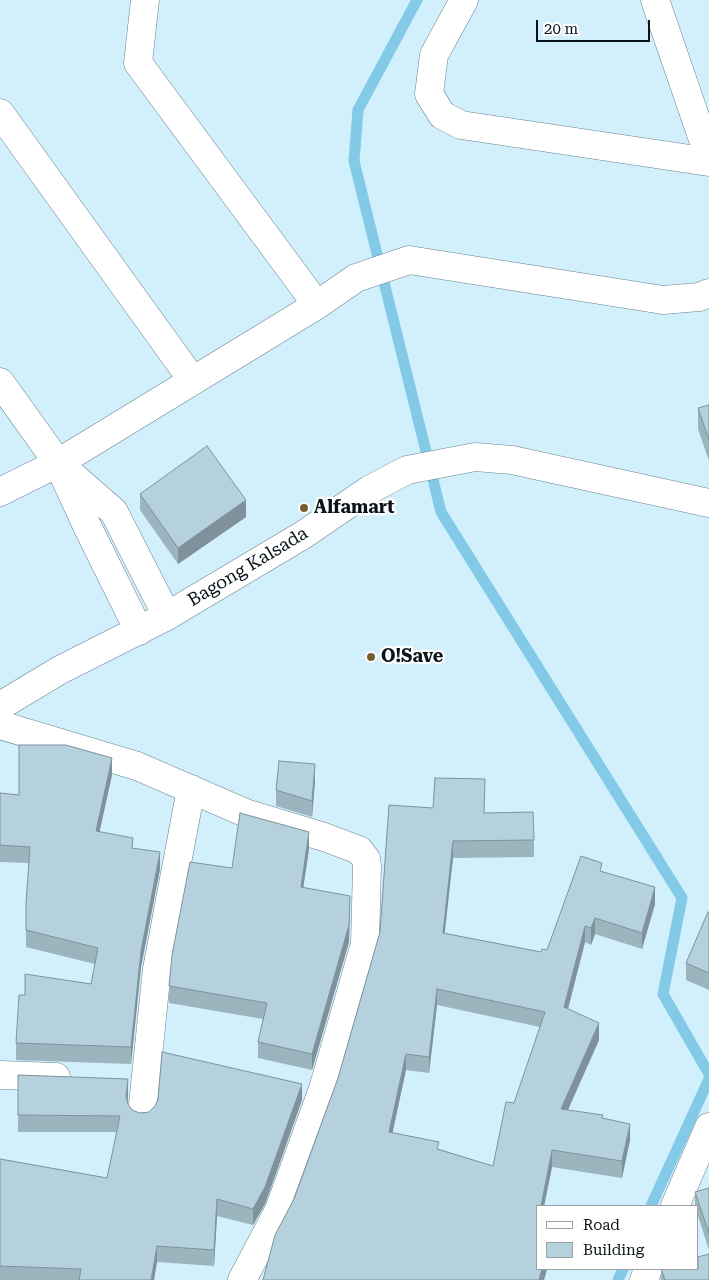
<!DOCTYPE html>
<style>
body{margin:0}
#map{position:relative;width:709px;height:1280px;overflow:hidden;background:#d2effc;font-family:"Roboto Serif",serif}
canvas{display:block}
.legend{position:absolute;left:536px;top:1205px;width:162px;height:65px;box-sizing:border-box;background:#fff;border:1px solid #9da1a3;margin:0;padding:6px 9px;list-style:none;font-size:15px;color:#0b1519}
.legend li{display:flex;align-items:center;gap:10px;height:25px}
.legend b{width:25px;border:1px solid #9da1a3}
.scale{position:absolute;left:536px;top:20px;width:114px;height:22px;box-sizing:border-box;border:2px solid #0b1519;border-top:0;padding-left:6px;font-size:15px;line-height:18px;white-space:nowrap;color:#0b1519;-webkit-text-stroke:4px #fff;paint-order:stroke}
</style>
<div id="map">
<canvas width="709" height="1280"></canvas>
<ul class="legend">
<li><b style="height:6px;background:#fff"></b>Road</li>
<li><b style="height:14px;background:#b5d1dd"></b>Building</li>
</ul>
<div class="scale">20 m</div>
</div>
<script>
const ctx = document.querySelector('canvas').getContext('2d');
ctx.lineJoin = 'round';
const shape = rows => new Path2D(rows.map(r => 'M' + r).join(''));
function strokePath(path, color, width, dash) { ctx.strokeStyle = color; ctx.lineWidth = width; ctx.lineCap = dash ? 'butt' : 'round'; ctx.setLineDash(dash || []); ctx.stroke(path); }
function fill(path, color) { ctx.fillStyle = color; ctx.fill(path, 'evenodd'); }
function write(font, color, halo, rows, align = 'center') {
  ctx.font = font + ' "Roboto Serif",serif'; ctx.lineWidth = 4.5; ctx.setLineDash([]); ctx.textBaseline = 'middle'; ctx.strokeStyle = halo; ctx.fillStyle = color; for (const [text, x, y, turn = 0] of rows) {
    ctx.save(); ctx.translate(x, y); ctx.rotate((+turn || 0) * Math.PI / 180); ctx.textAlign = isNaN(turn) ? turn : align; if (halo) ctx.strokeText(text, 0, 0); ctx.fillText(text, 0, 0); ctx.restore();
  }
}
strokePath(shape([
 [417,0,358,110,354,161,441,512,682,898,663,994,709,1074],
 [651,1206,709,1079],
 [618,1280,623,1269]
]), '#83cae8', 11);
const minor = shape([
 [145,0,138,63,317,305],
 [464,0,434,55,429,94,442,115,461,125,709,162],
 [655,0,709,157],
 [0,113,193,381],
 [0,382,58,463,87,526,139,631],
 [65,469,114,512,167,616],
 [0,492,58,463,317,305,356,278,409,260,663,300,699,297,709,293],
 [0,725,137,766,248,814,324,837,359,850,366,859,367,866,365,944,323,1089,279,1210,242,1280],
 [0,1075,56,1077],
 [142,1114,157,969,191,789],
 [675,1206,709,1127],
 [644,1280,648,1269]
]);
const tertiary = shape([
 [0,706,60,670,167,616,303,535,369,490,407,470,475,457,512,460,709,503]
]);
strokePath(minor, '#69838f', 29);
strokePath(tertiary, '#69838f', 29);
strokePath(minor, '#fff', 28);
strokePath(tertiary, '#fff', 28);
fill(shape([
 [709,405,709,461,698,429,698,408],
 [140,494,246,517,178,564,140,510],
 [112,775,99,832,133,849,160,869,141,967,131,1064,16,1060,16,1043,25,995,91,984,95,964,26,947,26,903,29,863,0,862,0,793,19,795],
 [315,781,312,817,276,806,276,790],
 [389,805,484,813,534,840,534,857,453,858,444,933,541,952,547,950,602,871,655,904,642,949,595,934,591,945,585,942,568,1009,599,1040,568,1110,603,1119,630,1140,622,1178,552,1167,544,1206,538,1206,547,1269,544,1280,263,1280,338,1078,380,932],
 [437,1005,540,1027,514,1103,493,1166,439,1149,392,1133,406,1070,429,1073],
 [309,849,303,887,350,912,349,942,312,1070,258,1058,258,1042,263,1019,169,1003,169,986,232,868],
 [709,913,709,990,686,980,686,963],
 [18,1075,128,1095,128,1104,132,1110,140,1113,302,1100,265,1204,253,1225,217,1216,214,1266,157,1262,154,1280,0,1280,0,1159,107,1178,117,1132,18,1132],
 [709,1188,709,1250,698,1216,698,1206,695,1206,695,1192],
 [661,1269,709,1280,661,1280]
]), '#9cb4be');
fill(shape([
 [246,500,246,517,178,564,178,548],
 [112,758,112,775,96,848,96,831],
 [315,764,315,781,312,817,312,801],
 [309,832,309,849,301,903,301,887],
 [453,841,453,858,443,949,443,933],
 [160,852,160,869,141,967,131,1064,131,1047,141,951],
 [655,887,655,904,642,949,642,933],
 [350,896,349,942,312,1070,312,1054],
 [595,918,595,934,591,945,591,928],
 [585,926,585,942,564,1024,564,1007],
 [437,989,437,1005,429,1073,429,1057],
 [599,1023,599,1040,561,1125,561,1109],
 [406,1054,406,1070,389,1149,389,1132],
 [128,1079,128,1095,126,1112,126,1096],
 [302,1084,302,1100,265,1204,253,1225,253,1209],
 [630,1124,630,1140,622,1178,622,1161],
 [552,1150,552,1167,544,1206,541,1206],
 [217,1199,217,1216,214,1266,214,1250],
 [157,1246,157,1262,154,1280,151,1280],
 [542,1269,547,1269,544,1280,539,1280]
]), '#7f929b');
const building = shape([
 [709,405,709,440,698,408,709,405],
 [207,446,246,500,178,548,140,494,207,446],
 [19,745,66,745,112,758,96,831,133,838,132,848,160,852,141,951,131,1047,16,1043,19,995,25,995,25,974,91,984,98,948,26,930,26,903,30,847,0,845,0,793,19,795,19,745],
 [279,761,315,764,312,801,276,790,279,761],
 [435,778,485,779,484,813,533,812,534,840,453,841,443,933,541,952,542,949,547,950,581,856,602,863,600,871,655,887,642,933,595,918,591,928,585,926,564,1007,599,1023,561,1109,603,1115,602,1118,630,1124,622,1161,552,1150,541,1206,538,1206,538,1269,542,1269,539,1280,263,1280,275,1235,294,1199,338,1078,380,932,389,805,433,808,435,778],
 [437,989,545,1012,514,1103,506,1102,493,1166,437,1149,439,1142,389,1132,406,1054,429,1057,437,989],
 [240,813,309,832,301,887,350,896,349,925,312,1054,258,1042,267,1003,169,986,172,955,190,862,232,868,240,813],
 [708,912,709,913,709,973,686,963,708,912],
 [162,1052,302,1084,265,1187,253,1209,217,1199,214,1250,157,1246,151,1280,79,1280,81,1269,0,1266,0,1159,107,1178,120,1116,18,1115,18,1075,128,1079,126,1096,128,1104,132,1110,140,1113,149,1112,155,1106,158,1099,162,1052],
 [709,1188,709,1233,695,1192,709,1188],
 [709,1254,709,1280,665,1280,661,1269,698,1269,698,1257,709,1254]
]);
fill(building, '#b5d1dd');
strokePath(building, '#7f929b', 1);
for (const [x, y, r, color] of [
 [304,508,5,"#755e2e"],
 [371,657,5,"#755e2e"]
]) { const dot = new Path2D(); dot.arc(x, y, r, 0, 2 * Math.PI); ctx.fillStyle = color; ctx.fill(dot); strokePath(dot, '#fff', 2); }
write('bold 18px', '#0b1519', '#fff', [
 ["Alfamart",314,508],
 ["O!Save",381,657]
], 'left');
write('18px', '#0b1519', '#fff', [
 ["Bagong Kalsada",248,567,-31]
]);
</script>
